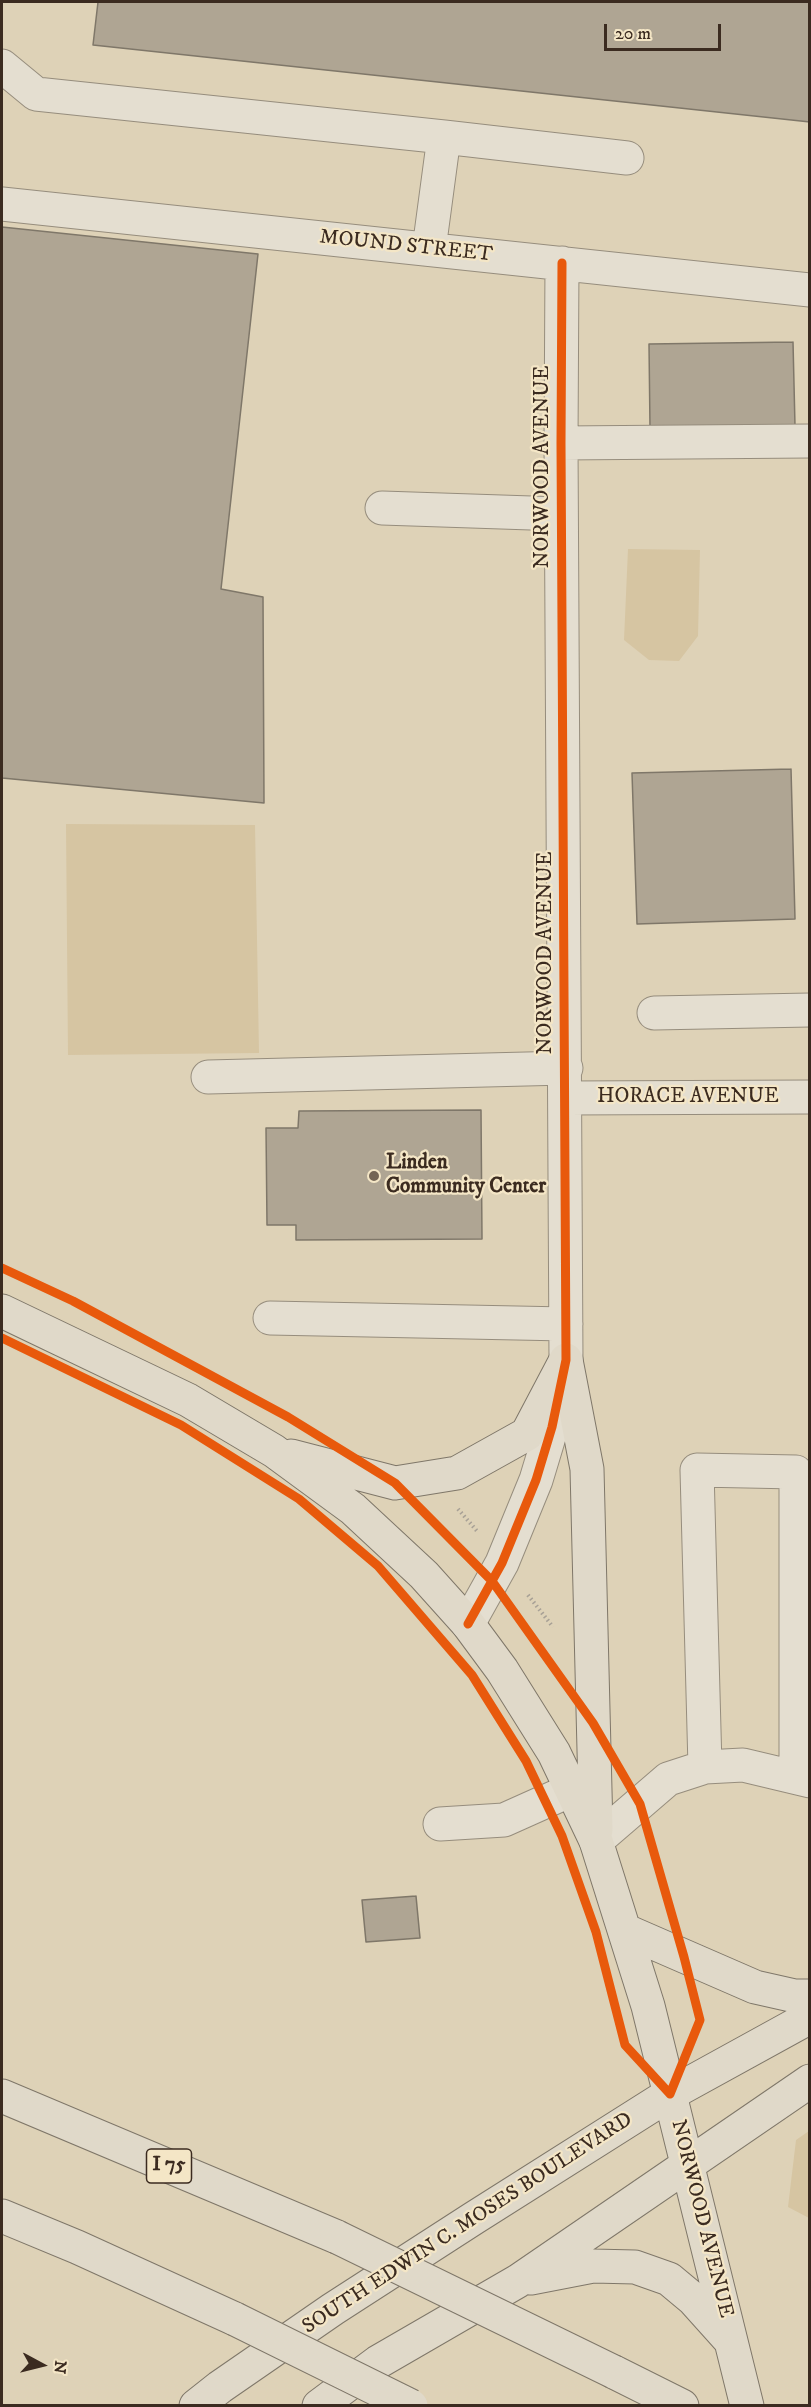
<!DOCTYPE html>
<style>
body{margin:0}
#map{position:relative;width:811px;height:2407px;overflow:hidden;background:#ded2b7;font-family:"IM FELL DW Pica",serif}
canvas{display:block}
.frame{position:absolute;inset:0;border:3px solid #3b2b20;pointer-events:none}
.north{position:absolute;left:12px;top:2335px;width:60px;height:60px;-webkit-text-stroke:4px #f4e6c6;paint-order:stroke;rotate:97deg;font-size:16px;font-weight:700;line-height:24px;text-align:center;color:#3b2b20}
.north::after{content:'';display:block;margin:auto;width:21px;height:27px;background:#3b2b20;clip-path:polygon(50% 0,100% 100%,50% 72%,0 100%)}
.scale{position:absolute;left:604px;top:24px;width:117px;height:27px;box-sizing:border-box;border:3px solid #3b2b20;border-top:0;padding-left:8px;font-size:18px;line-height:21px;white-space:nowrap;color:#3b2b20;-webkit-text-stroke:4px #f4e6c6;paint-order:stroke}
</style>
<div id="map">
<canvas width="811" height="2407"></canvas>
<div class="frame"></div>
<div class="north">N</div>
<div class="scale">20 m</div>
</div>
<script>
const ctx = document.querySelector('canvas').getContext('2d');
ctx.lineJoin = 'round';
function fill(path, color) { ctx.fillStyle = color; ctx.fill(path, 'evenodd'); }
const shape = rows => new Path2D(rows.map(r => 'M' + r).join(''));
function strokePath(path, color, width, dash) { ctx.strokeStyle = color; ctx.lineWidth = width; ctx.lineCap = dash ? 'butt' : 'round'; ctx.setLineDash(dash || []); ctx.stroke(path); }
function write(font, color, halo, rows, align = 'center') {
  ctx.font = font + ' "IM FELL DW Pica",serif'; ctx.lineWidth = 4.5; ctx.setLineDash([]); ctx.textBaseline = 'middle'; ctx.strokeStyle = halo; ctx.fillStyle = color; for (const [text, x, y, turn = 0] of rows) {
    ctx.save(); ctx.translate(x, y); ctx.rotate((+turn || 0) * Math.PI / 180); ctx.textAlign = isNaN(turn) ? turn : align; if (halo) ctx.strokeText(text, 0, 0); ctx.fillText(text, 0, 0); ctx.restore();
  }
}
fill(shape([
 [628,549,700,550,698,636,679,661,649,660,624,640],
 [66,824,255,825,259,1053,68,1055],
 [809,2131,809,2218,788,2207,796,2140]
]), '#d6c5a2');
const building = shape([
 [98,2,810,2,810,122,93,45,98,2],
 [2,227,258,254,221,589,263,597,264,803,2,778,2,227],
 [793,342,795,426,650,428,649,344,793,342],
 [791,769,795,919,637,924,632,773,791,769],
 [481,1110,482,1239,296,1240,296,1225,267,1225,266,1128,298,1128,299,1111,481,1110],
 [416,1896,420,1938,366,1942,362,1900,416,1896]
]);
fill(building, '#afa593');
strokePath(building, '#7f7769', 1.5);
const minor = shape([
 [2,66,36,94,444,137],
 [2,204,810,290],
 [429,249,444,137,627,158],
 [561,443,810,441],
 [382,508,561,514],
 [654,1013,810,1010],
 [208,1077,566,1068],
 [566,1098,810,1097],
 [270,1318,566,1324],
 [468,1624,502,1563,536,1480,552,1427,566,1360,561,443,562,263],
 [705,1767,697,1470,796,1472,796,1777],
 [440,1824,504,1820,571,1790],
 [596,1841,668,1779,705,1767,743,1765,810,1781]
]);
const major = shape([
 [2,1311,188,1400,274,1451,353,1509,424,1575,468,1624,502,1670,554,1753,596,1841,648,2006,747,2406],
 [566,1360,587,1469,596,1830],
 [291,1456,395,1483,457,1473,527,1434,566,1360],
 [624,1930,755,1987,795,1996,810,1996],
 [531,2278,593,2266,635,2267,669,2279,693,2299,728,2338],
 [196,2406,220,2387,333,2309,474,2218,670,2094,810,2017],
 [319,2406,378,2362,518,2281,810,2081]
]);
const highway = shape([
 [2,2096,337,2237],
 [2,2216,77,2247,235,2319],
 [614,2372,682,2406]
]);
strokePath(minor, '#968d7d', 35);
strokePath(major, '#7f7769', 35);
strokePath(highway, '#7f7769', 35);
strokePath(shape([
 [458,1509,477,1531],
 [528,1595,553,1627]
]), '#a8a196', 4, [1.5, 3]);
strokePath(minor, '#e4ded0', 33);
strokePath(major, '#e0d9c9', 33);
strokePath(highway, '#e0d9c9', 33);
const highwayBridge = shape([
 [337,2237,614,2372],
 [235,2319,411,2406]
]);
strokePath(highwayBridge, '#7f7769', 35, []);
strokePath(highwayBridge, '#e0d9c9', 33);
strokePath(shape([
 [2,1268,73,1301,288,1417,395,1483,492,1581,593,1723,640,1804,684,1957,700,2020,670,2094,625,2045,596,1932,562,1836,526,1761,472,1675,378,1566,299,1499,181,1425,2,1338],
 [468,1624,502,1563,536,1480,552,1427,566,1360,561,443,562,263]
]), '#e8590c', 9);
for (const [x, y, r, color] of [
 [374,1176,6,"#746555"]
]) { const dot = new Path2D(); dot.arc(x, y, r, 0, 2 * Math.PI); ctx.fillStyle = color; ctx.fill(dot); strokePath(dot, '#f4e6c6', 2); }
for (const [x, y, w] of [
 [169,2166,45]
]) { const box = new Path2D(); box.roundRect(x - w / 2, y - 17, w, 34, 4.5); ctx.fillStyle = '#f4e6c6'; ctx.fill(box); strokePath(box, '#3b2b20', 1.5); }
write('bold 20px', '#3b2b20', null, [
 ["I 75",169,2166]
]);
write('21px', '#3b2b20', '#f4e6c6', [
 ["MOUND STREET",406,247,6],
 ["NORWOOD AVENUE",544,467,-90],
 ["NORWOOD AVENUE",547,953,-90],
 ["HORACE AVENUE",688,1098],
 ["NORWOOD AVENUE",701,2219,76],
 ["SOUTH EDWIN C. MOSES BOULEVARD",468,2224,-33]
]);
write('bold 21px', '#3b2b20', '#f4e6c6', [
 ["Linden",386,1164],
 ["Community Center",386,1188]
], 'left');
</script>
